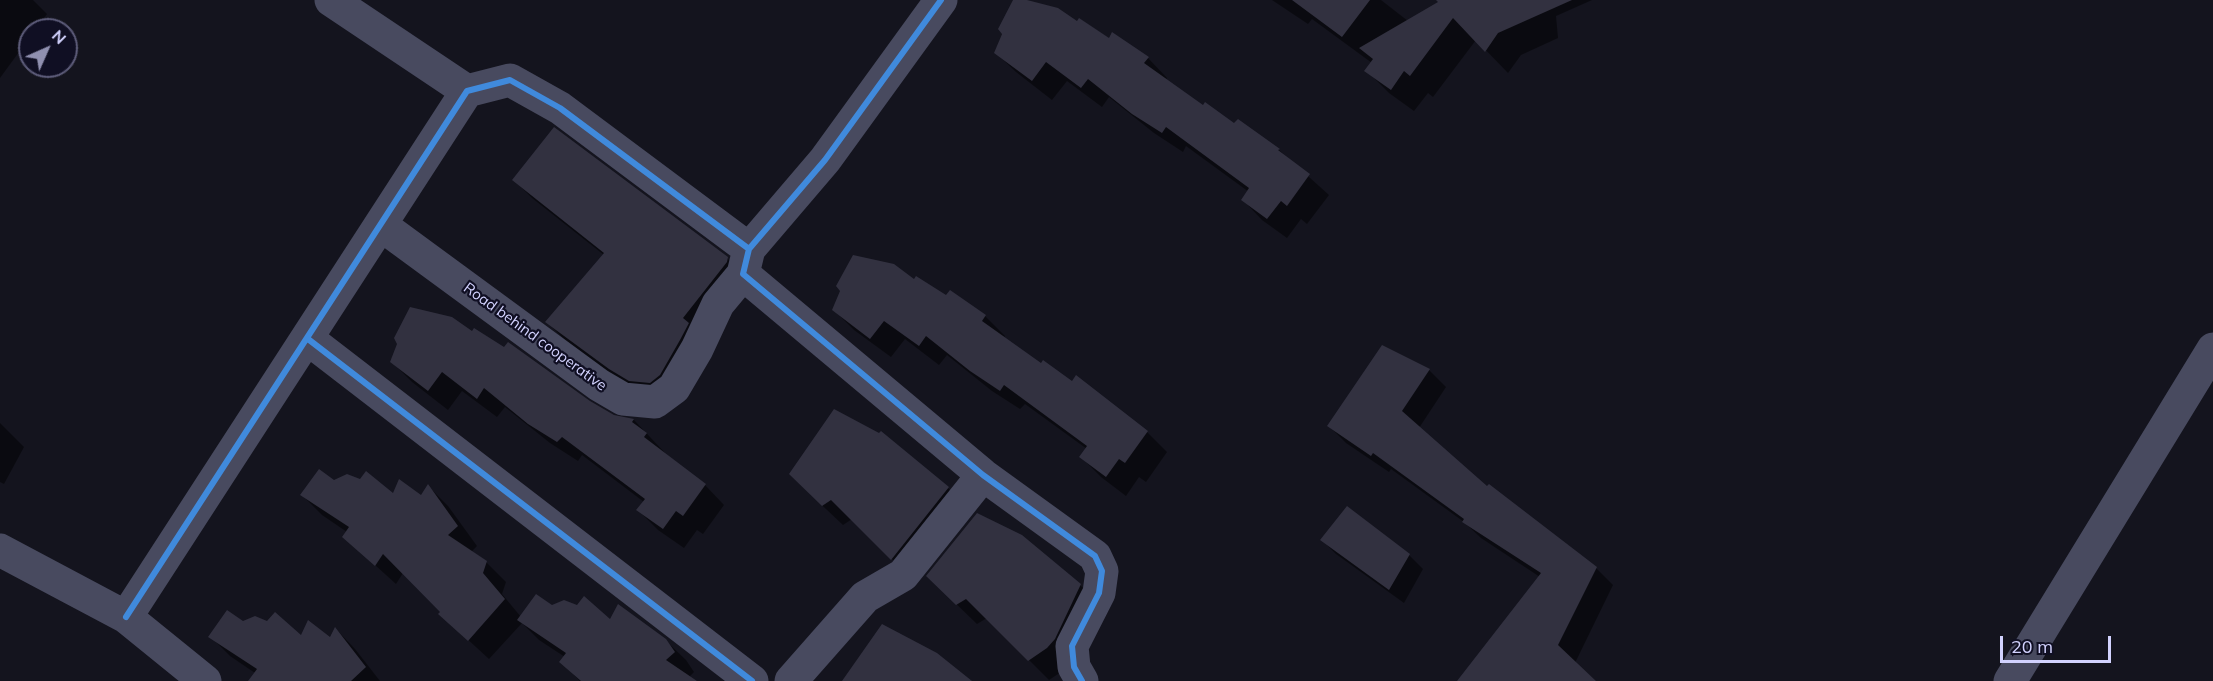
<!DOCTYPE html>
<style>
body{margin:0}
#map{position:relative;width:2213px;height:681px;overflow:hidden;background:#14141e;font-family:Mulish,sans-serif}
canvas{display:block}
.north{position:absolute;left:18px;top:18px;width:60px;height:60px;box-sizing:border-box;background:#100f23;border:2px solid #5e5d7b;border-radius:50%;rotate:45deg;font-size:16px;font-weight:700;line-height:24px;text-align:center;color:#d2d2fe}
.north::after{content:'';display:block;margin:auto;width:21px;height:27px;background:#9090b0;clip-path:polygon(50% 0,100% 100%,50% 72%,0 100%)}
.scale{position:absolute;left:2000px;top:636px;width:111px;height:27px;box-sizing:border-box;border:3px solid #d2d2fe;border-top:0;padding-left:8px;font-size:18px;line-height:21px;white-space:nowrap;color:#d2d2fe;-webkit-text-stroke:4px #100f23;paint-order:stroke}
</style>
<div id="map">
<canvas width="2213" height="681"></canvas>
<div class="north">N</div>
<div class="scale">20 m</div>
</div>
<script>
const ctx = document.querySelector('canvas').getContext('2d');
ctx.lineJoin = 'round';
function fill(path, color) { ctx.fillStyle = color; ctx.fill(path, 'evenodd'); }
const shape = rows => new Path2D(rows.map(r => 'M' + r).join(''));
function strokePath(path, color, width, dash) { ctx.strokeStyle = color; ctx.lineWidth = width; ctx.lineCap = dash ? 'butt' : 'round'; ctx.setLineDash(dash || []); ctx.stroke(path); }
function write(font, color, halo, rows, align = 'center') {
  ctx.font = font + ' Mulish,sans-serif'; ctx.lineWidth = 4.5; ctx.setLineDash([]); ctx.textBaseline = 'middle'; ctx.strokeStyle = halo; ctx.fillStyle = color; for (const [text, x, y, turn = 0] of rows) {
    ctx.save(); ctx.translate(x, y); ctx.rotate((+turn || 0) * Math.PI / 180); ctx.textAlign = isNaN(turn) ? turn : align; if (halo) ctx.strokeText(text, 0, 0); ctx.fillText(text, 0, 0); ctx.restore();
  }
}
fill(shape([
 [0,0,33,0,47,14,36,30,30,30,30,37,0,78],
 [1015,0,1021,0,1077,23,1148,58,1167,78,1166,80,1203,107,1235,125,1238,121,1279,150,1329,195,1307,224,1301,219,1287,238,1262,220,1243,200,1249,192,1186,146,1183,152,1154,133,1109,97,1102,107,1067,81,1052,100,1016,72,995,52],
 [1272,0,1381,0,1408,21,1444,0,1592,0,1556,16,1558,38,1521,55,1508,73,1476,40,1433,97,1428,93,1414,111,1389,93,1366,70,1372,63,1312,19,1308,24],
 [514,180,727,258,745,276,678,393,629,387,565,340,547,322,604,255,532,198],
 [914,281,947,298,951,292,985,316,1005,336,1004,338,1041,365,1073,383,1076,378,1147,432,1167,452,1146,482,1139,477,1126,496,1101,477,1081,457,1087,449,1025,404,1020,409,992,391,947,355,939,365,905,339,891,357,854,330,834,310],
 [399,344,589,402,613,417,634,420,666,454,705,485,724,505,703,534,697,530,684,548,658,530,638,510,644,502,582,455,578,461,550,443,505,407,497,417,462,391,448,410,412,382,392,362],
 [1382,347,1429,370,1446,387,1419,428,1488,488,1596,568,1613,585,1575,663,1594,681,1459,681,1540,577,1481,538,1464,522,1391,469,1389,472,1346,443,1329,426],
 [0,423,24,447,4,484,0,482],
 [881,433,948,488,968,508,912,579,852,519,843,525,810,494],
 [334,482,393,495,422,497,428,486,448,506,477,546,471,552,486,562,506,582,502,594,521,617,552,607,611,621,665,640,686,660,694,672,689,677,694,681,580,681,561,662,565,657,539,640,522,623,489,659,440,614,442,612,403,573,396,584,344,537,347,532,322,515,302,495],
 [1322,540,1409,555,1423,569,1404,603,1336,554],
 [1080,585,1100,605,1067,668,1049,680,987,618,977,624,948,596],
 [242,623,301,637,330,639,336,629,355,649,380,681,255,681,255,673,230,656,210,636]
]), '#0007');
fill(shape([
 [1013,0,1027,0,1058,8,1077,21,1079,18,1109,38,1112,32,1149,57,1144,63,1203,105,1205,102,1234,123,1238,119,1280,149,1278,150,1310,174,1287,206,1281,201,1267,219,1241,200,1249,188,1166,127,1162,133,1132,114,1088,79,1081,88,1046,62,1032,81,994,53,1002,34,998,29],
 [1292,0,1370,0,1342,37],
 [1436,0,1572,0,1498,33,1485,52,1453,18,1410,76,1404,71,1391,90,1364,71,1373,59,1359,48,1438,2],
 [554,127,728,257,727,262,683,318,689,323,680,340,660,375,650,383,629,381,609,369,545,322,604,253,512,180],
 [853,255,894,264,914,279,916,276,946,295,950,290,986,315,982,321,1041,363,1043,360,1072,381,1076,375,1148,431,1125,463,1119,459,1106,477,1079,457,1087,446,1004,385,1000,391,970,371,926,336,919,346,884,321,870,339,832,310,840,291,836,286],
 [410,307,452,317,472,331,474,328,504,347,508,342,590,401,614,415,634,419,632,422,647,433,644,437,706,484,683,516,676,511,663,529,636,510,645,499,562,437,557,442,528,424,484,388,477,399,442,372,428,391,390,362,397,344,394,338],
 [1382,345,1430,369,1402,411,1487,486,1489,484,1597,567,1558,645,1596,681,1457,681,1541,573,1462,522,1464,519,1373,453,1371,456,1327,426],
 [834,409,879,433,881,431,949,487,891,560,831,500,822,506,789,474],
 [319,469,334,480,347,474,360,479,366,471,393,493,399,479,421,495,428,484,458,526,448,535,487,561,483,573,505,599,468,641,438,614,440,612,383,554,375,566,342,537,349,527,300,495],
 [1347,506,1410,554,1389,590,1320,540],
 [977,513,1022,535,1081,584,1055,639,1047,648,1028,661,966,599,956,605,926,576],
 [536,594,552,605,564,600,577,605,584,596,610,619,618,604,666,639,675,652,666,660,697,681,581,681,559,662,566,653,517,620],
 [227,610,243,621,255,616,267,621,275,612,301,635,308,620,330,637,335,627,366,667,351,681,248,681,257,669,208,637],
 [882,624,937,653,972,681,842,681]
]), '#323140');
strokePath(shape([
 [331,0,467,91],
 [381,225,599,385,623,399,655,402,674,388,697,349,718,304,743,274],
 [749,249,743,274,983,475,1095,556,1102,571,1099,593,1072,646,1074,667,1082,681],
 [308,339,752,681],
 [0,550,126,617,205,681],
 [126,617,467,91,510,80,560,108,749,249,825,160,941,0],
 [791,681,865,597,903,575,983,475],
 [2010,681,2213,349]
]), '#484a5f', 33);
strokePath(shape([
 [749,249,743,274,983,475,1095,556,1102,571,1099,593,1072,646,1074,667,1082,681],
 [308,339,752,681],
 [126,617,467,91,510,80,560,108,749,249,825,160,941,0]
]), '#408adc', 6);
write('15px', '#d2d2fe', '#100f23', [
 ["Road behind cooperative",535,337,36]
]);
</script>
